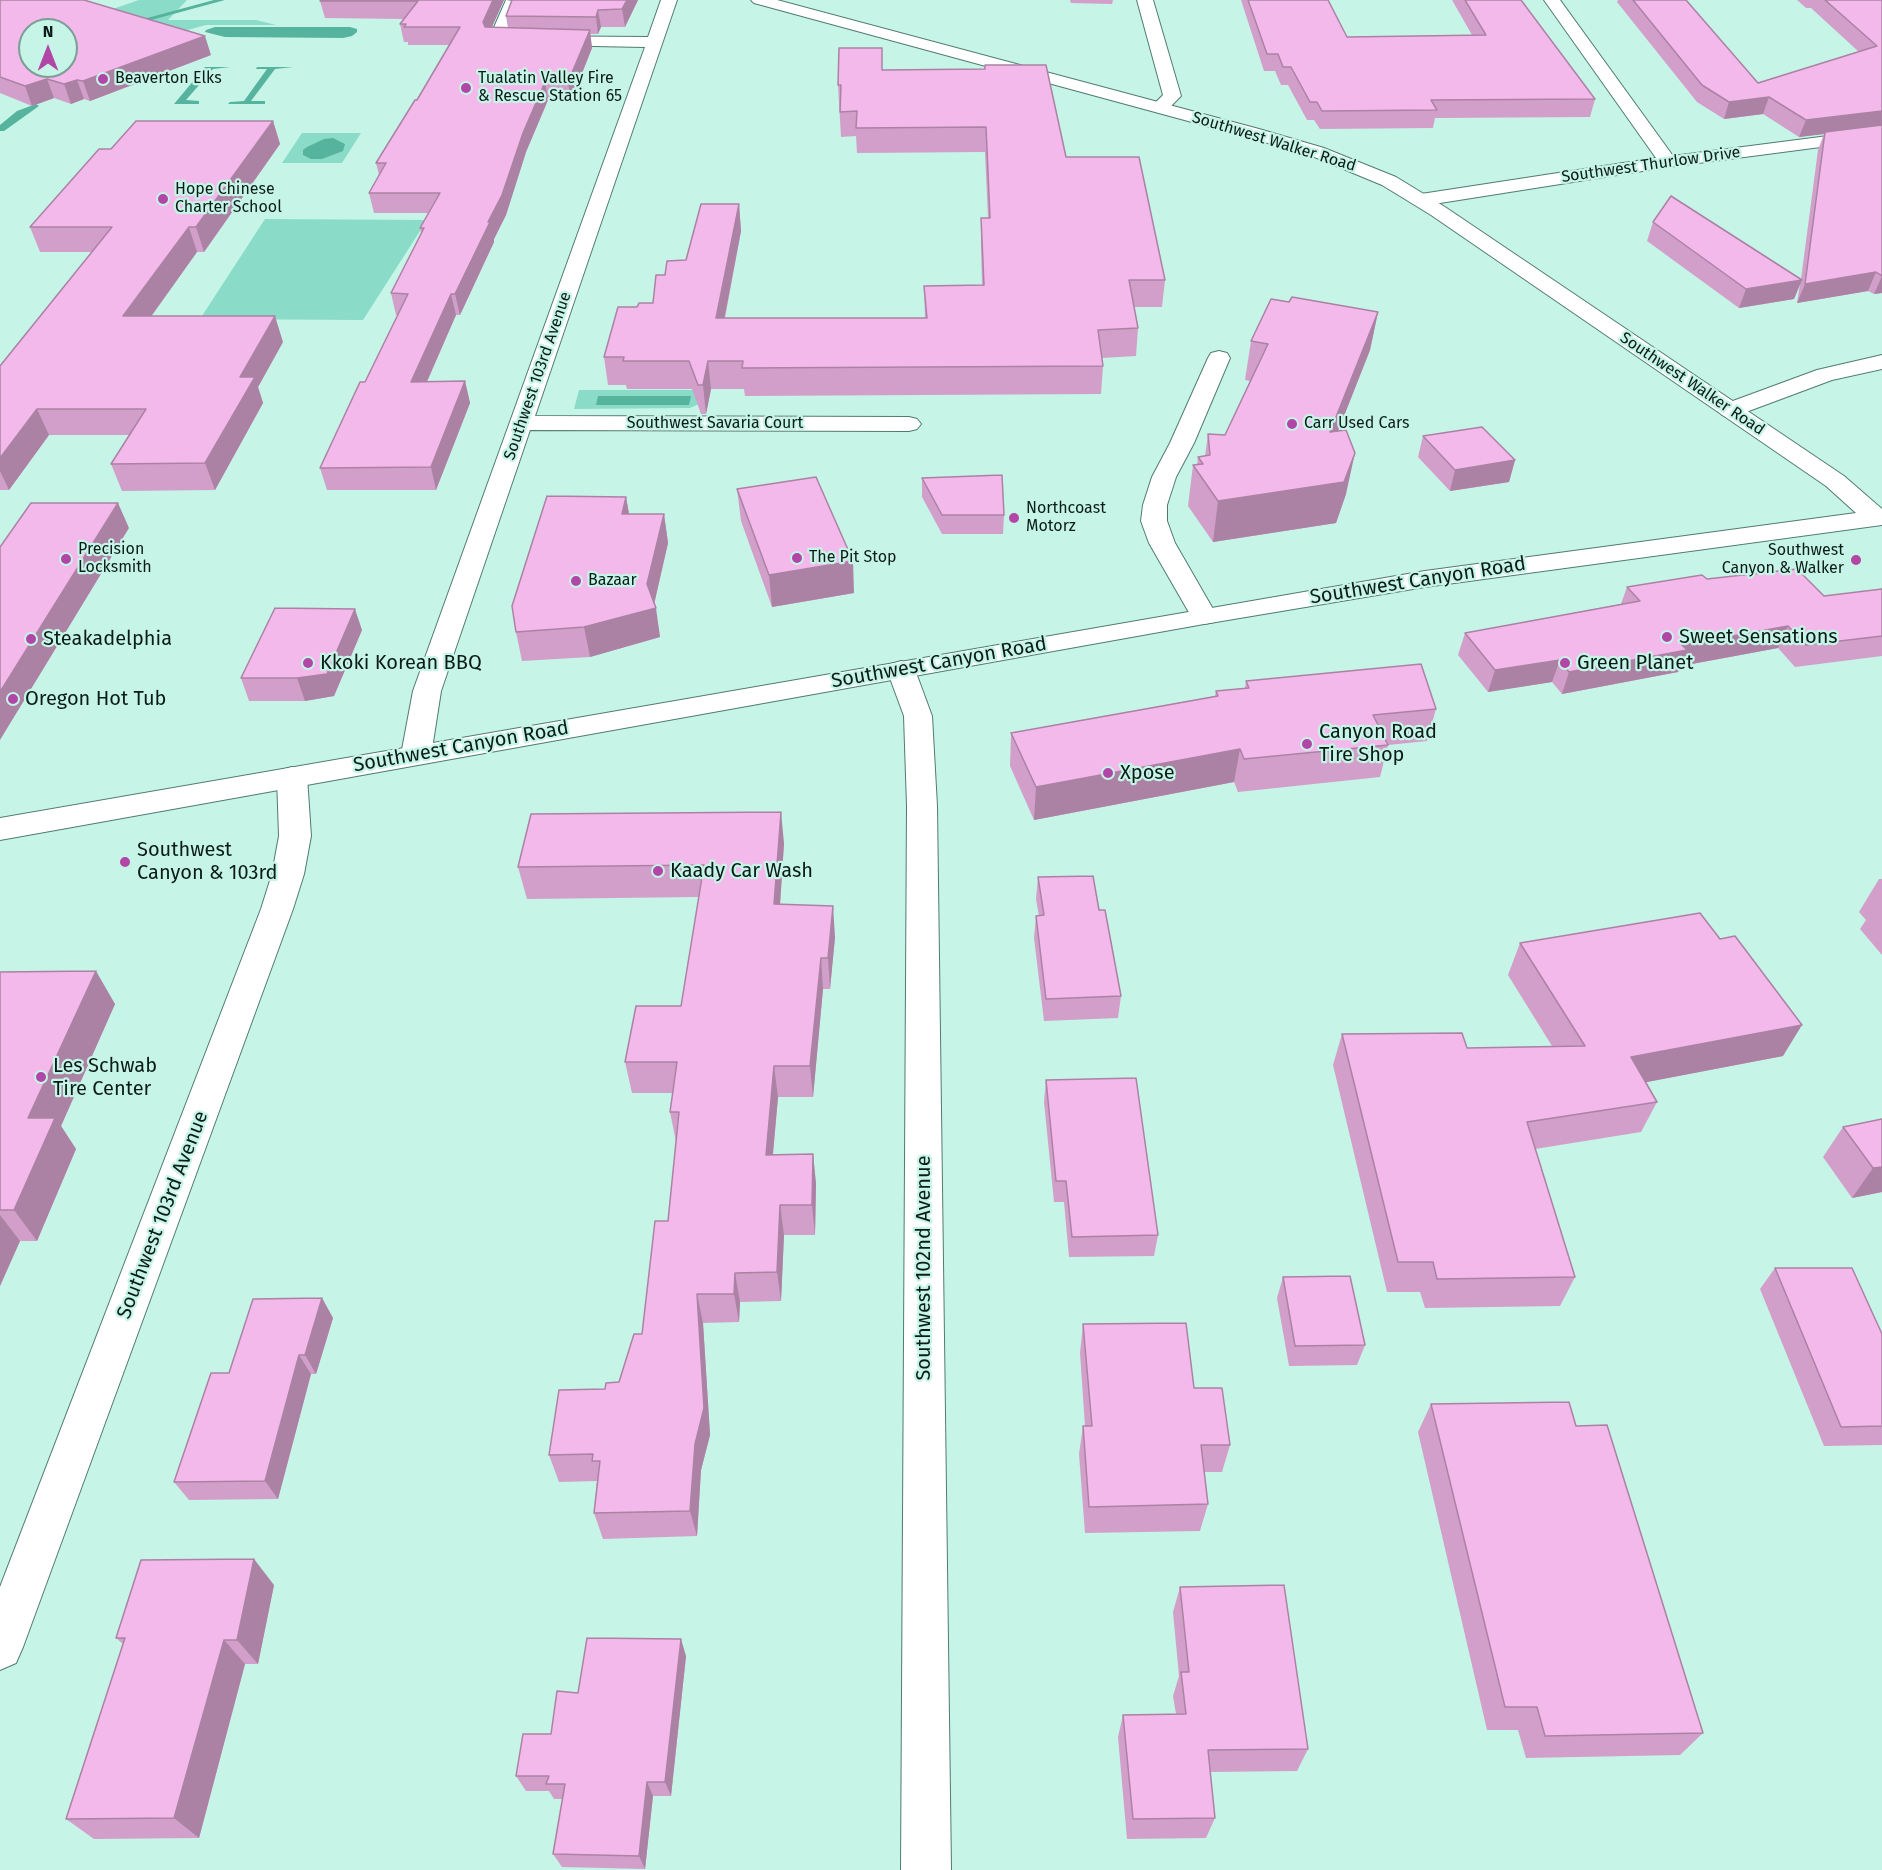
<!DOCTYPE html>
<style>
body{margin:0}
#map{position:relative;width:1882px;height:1870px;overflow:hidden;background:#c6f4e7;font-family:"Fira Sans",sans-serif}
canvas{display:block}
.north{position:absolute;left:18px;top:18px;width:60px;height:60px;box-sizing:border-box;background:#c6f4e7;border:2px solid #7b9e94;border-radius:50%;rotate:0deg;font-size:16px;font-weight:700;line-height:24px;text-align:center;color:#0b1c18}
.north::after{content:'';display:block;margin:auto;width:21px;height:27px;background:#b146a7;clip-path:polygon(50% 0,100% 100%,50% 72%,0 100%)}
</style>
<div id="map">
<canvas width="1882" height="1870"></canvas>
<div class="north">N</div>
</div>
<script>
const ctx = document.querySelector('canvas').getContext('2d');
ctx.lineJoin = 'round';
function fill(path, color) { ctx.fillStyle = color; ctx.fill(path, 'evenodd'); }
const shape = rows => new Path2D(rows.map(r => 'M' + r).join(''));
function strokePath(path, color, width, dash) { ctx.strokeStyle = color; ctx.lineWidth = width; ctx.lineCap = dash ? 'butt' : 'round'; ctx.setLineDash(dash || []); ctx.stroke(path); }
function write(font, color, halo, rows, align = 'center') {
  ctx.font = font + ' "Fira Sans",sans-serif'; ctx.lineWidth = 4.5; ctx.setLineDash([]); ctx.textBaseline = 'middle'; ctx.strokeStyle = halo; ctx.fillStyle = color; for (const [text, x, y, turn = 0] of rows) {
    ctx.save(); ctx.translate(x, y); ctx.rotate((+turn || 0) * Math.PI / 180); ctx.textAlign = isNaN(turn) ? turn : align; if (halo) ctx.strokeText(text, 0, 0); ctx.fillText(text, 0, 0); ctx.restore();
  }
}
fill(shape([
 [139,0,187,0,168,20,256,20,276,25,206,25,66,63,66,30,30,30,30,66,18,76,0,44,21,25,104,12],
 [302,133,361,133,342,163,282,163],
 [265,219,427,220,363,320,200,319],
 [579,390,702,390,699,404,690,408,574,409]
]), '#8adcc8');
fill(shape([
 [215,27,350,27,357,29,357,32,352,36,343,38,225,37,205,32,206,30],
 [205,67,230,67,213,69,186,100,199,101,199,104,174,104],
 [257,67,293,67,275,69,251,101,265,101,265,104,228,104,230,102,244,101,267,69,256,69],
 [36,104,39,106,4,131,0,131,0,125,17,111],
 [333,138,345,144,343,151,322,159,311,159,303,155,303,150,307,147,324,139],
 [598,396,691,396,689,405,596,405]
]), '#56b39e');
fill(shape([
 [214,0,225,0,129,26,125,24,214,0]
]), '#56b39e');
const minor = shape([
 [506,0,520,2,506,36,648,37,661,0,677,0,535,416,909,417,917,419,921,424,917,429,909,431,530,430,441,691,431,755,426,762,416,765,406,762,401,755,413,691,645,47,490,44,488,41,506,0],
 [1137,0,1153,0,1181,96,1166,111,1160,112,1154,111,1151,107,1163,95,1137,0],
 [1544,0,1560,0,1673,156,1882,129,1882,139,1668,167,1421,206,1414,204,1411,200,1414,196,1421,194,1656,158,1544,0],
 [1219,351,1227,353,1230,358,1194,443,1176,477,1167,505,1167,521,1175,543,1217,616,1214,622,1204,624,1194,622,1191,616,1149,543,1141,521,1143,505,1152,477,1170,443,1208,358,1211,353,1219,351],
 [1882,355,1882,369,1832,380,1738,415,1730,417,1722,415,1718,410,1722,405,1817,370,1882,355],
 [901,661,911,664,915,670,932,716,937,806,951,1870,901,1870,907,806,904,716,887,670,891,664,901,661],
 [292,767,303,770,307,777,311,836,304,874,293,909,23,1647,16,1663,0,1670,0,1587,261,909,272,874,279,836,277,777,281,770,292,767]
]);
const major = shape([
 [751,0,777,0,1259,129,1324,148,1396,177,1445,207,1844,476,1882,509,1882,525,1425,587,1204,624,0,840,0,818,1425,571,1856,513,1826,486,1431,215,1382,185,1312,156,1247,137,754,3,751,0]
]);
strokePath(minor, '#517b71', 2);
strokePath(major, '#517b71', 2);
fill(minor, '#fff');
fill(major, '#fff');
fill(shape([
 [0,0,211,55,90,101,84,99,71,104,54,98,32,106,0,93],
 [321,0,504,0,492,27,508,28,506,16,638,0,625,27,601,27,598,34,590,34,592,48,571,101,548,100,526,152,506,215,494,239,494,242,460,315,456,315,427,382,465,381,470,403,436,490,327,490,320,468,365,382,398,315,396,315,391,293,421,233,420,228,428,213,374,213,369,193,379,175,376,163,417,100,449,45,408,45,408,42,404,42,400,24,403,19,325,18,320,1],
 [1070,0,1113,0,1112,4,1071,3],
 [1241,0,1328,0,1347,37,1472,35,1452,0,1521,0,1595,99,1590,117,1435,118,1433,128,1320,129,1314,120,1307,120,1288,85,1281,85,1275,71,1264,71],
 [1618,0,1686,0,1758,83,1859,52,1811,8,1806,8,1797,0,1882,0,1882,293,1874,294,1868,291,1797,303,1800,284,1794,299,1739,308,1647,241,1653,222,1801,279,1818,150,1824,134,1799,137,1763,114,1724,119,1697,102,1617,2],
 [882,48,882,70,984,69,985,65,1066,157,1165,280,1162,307,1134,307,1138,328,1136,356,1102,358,1103,366,1101,394,745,396,744,389,711,389,706,414,701,414,692,389,627,389,626,385,608,385,604,357,637,307,653,303,665,275,686,260,739,204,741,231,725,318,925,318,924,286,982,285,981,245,981,218,988,218,985,152,857,153,856,136,841,137,838,85],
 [273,121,280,144,204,252,197,252,151,316,283,342,258,387,263,403,215,490,122,491,111,464,129,435,49,435,9,490,0,490,0,366,92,252,40,252,30,227,111,149],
 [1289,302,1378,312,1370,350,1338,431,1346,494,1336,523,1213,542,1188,506,1193,465,1197,465,1198,457,1205,456,1208,434,1225,435,1250,381,1245,380,1251,341],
 [1423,436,1515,460,1509,482,1450,491,1418,457],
 [922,478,1004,515,1003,534,942,534,922,497],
 [737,489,854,593,772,607,741,521],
 [626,497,629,514,664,514,668,543,654,604,660,637,590,657,522,661,516,632],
 [1707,579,1824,596,1882,589,1882,656,1795,667,1778,648,1681,666,1678,672,1562,694,1552,682,1488,692,1458,655,1465,633,1621,604,1627,587],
 [362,630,334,696,305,701,249,701,241,678],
 [1246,681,1436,709,1427,741,1388,745,1380,777,1238,792,1234,782,1034,820,1010,766,1011,733,1215,696,1216,691,1245,688],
 [784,843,780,904,835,937,830,989,823,989,813,1097,778,1097,773,1155,813,1154,816,1184,815,1235,784,1235,781,1301,740,1302,739,1322,703,1323,710,1435,701,1470,697,1536,603,1539,594,1513,597,1481,559,1482,549,1455,605,1389,619,1382,642,1334,668,1221,676,1142,670,1112,673,1093,632,1093,625,1062,681,1006,699,897,527,899,518,867],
 [1038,877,1099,910,1121,996,1118,1018,1044,1021,1034,938,1036,916,1039,916,1036,899],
 [1879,879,1882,879,1882,955,1860,929,1866,920,1859,912],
 [1520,943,1783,1056,1646,1082,1657,1102,1641,1132,1535,1149,1575,1277,1560,1306,1425,1308,1420,1292,1387,1292,1333,1065,1342,1034,1467,1048,1552,1046,1508,975],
 [0,972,115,1004,61,1126,76,1149,37,1241,20,1241,0,1286],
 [1046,1080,1158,1235,1154,1256,1069,1257,1064,1202,1054,1202,1044,1102],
 [1882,1119,1882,1192,1852,1198,1823,1157,1843,1127],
 [1775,1268,1882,1334,1882,1445,1824,1446,1760,1289],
 [1283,1277,1365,1345,1357,1365,1289,1366,1277,1298],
 [322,1298,333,1318,316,1374,311,1374,278,1499,189,1500,174,1482,229,1373],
 [1083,1324,1194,1388,1230,1445,1222,1472,1204,1472,1208,1504,1200,1531,1085,1533,1079,1454,1083,1426,1085,1426,1080,1353],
 [1431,1404,1703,1733,1680,1755,1526,1758,1518,1730,1487,1730,1418,1432],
 [274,1585,258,1664,245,1664,199,1838,94,1839,66,1819,123,1644,116,1638],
 [1180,1587,1308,1749,1297,1771,1210,1772,1215,1818,1206,1838,1127,1839,1118,1737,1123,1715,1176,1714,1173,1696,1179,1676,1173,1612],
 [686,1656,671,1796,653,1796,645,1869,562,1867,553,1854,563,1799,554,1799,549,1791,526,1791,516,1776,551,1734,578,1693]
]), '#d29fca');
fill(shape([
 [493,0,504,0,486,40,483,22],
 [627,0,638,0,625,27,622,9],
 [598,10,601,27,598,34,596,17],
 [590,30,592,48,571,101,568,82],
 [205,36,211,55,90,101,83,81],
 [47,79,54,98,32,106,25,86],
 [77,80,84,99,71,104,64,84],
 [545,82,548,100,526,152,506,215,494,239,494,242,460,315,455,294,488,222,523,133],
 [1769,97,1763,114,1724,119,1729,102],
 [1882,111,1882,127,1799,137,1806,120],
 [273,121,280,144,204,252,196,227],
 [739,204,741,231,719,346,716,318],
 [189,227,197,252,133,342,123,316],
 [1876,272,1868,291,1797,303,1805,284],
 [1882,276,1882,293,1874,294],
 [1802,280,1794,299,1739,308,1746,289],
 [451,294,456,315,417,404,411,382],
 [1378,312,1370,350,1322,472,1330,432],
 [275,316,283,342,258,387,263,403,215,490,205,463,240,377],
 [708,361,711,389,706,414,703,385],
 [465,381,470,403,436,490,431,467],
 [37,409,49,435,9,490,0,471,0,458],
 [1355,453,1346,494,1336,523,1213,542,1218,501],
 [1515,460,1509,482,1450,491,1455,470],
 [626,497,631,525,622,514],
 [118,503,129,528,0,740,0,692],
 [664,514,668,543,653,609,656,608,660,637,590,657,584,627,647,584],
 [853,561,854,593,772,607,769,575],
 [355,609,362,630,334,696,305,701,297,678],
 [1788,626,1778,648,1681,666,1678,672,1562,694,1569,672,1682,645],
 [1560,660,1552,682,1488,692,1495,670],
 [1240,749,1234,782,1034,820,1036,787],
 [781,812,784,843,778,936,774,904],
 [833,906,835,937,830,989,828,958],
 [821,958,823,989,813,1097,810,1066],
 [96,971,115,1004,61,1126,76,1149,37,1241,14,1210,28,1118],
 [1802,1025,1783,1056,1616,1088,1631,1057],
 [774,1066,778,1097,770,1185,766,1155],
 [813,1154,816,1184,815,1235,812,1205],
 [1882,1167,1882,1192,1852,1198,1873,1168],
 [780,1205,784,1235,781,1301,777,1272],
 [0,1215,20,1241,0,1286],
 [735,1273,740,1302,739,1322,734,1294],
 [697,1294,703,1323,710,1435,701,1470,697,1536,690,1511,695,1444],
 [322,1298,333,1318,316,1374,305,1355],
 [299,1355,311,1374,278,1499,265,1481],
 [254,1559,274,1585,258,1664,237,1640],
 [681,1639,686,1656,671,1796,665,1782],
 [224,1640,245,1664,199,1838,174,1818],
 [647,1782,653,1796,645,1869,639,1856]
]), '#ab82a4');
const building = shape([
 [0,0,84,0,205,36,83,81,77,80,64,84,47,79,25,86,0,77,0,0],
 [30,30,66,30,66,66,30,66,30,30],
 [321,0,493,0,483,22,485,27,590,30,568,82,545,82,523,133,502,195,488,222,490,222,455,294,451,294,411,382,465,381,431,467,320,468,360,382,365,382,408,294,391,293,424,228,420,228,440,193,369,193,386,163,376,163,415,100,417,100,460,27,404,27,406,24,400,24,418,1,320,1,321,0],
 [512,0,627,0,622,9,598,10,596,17,506,16,512,0],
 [1248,0,1328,0,1347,37,1486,35,1465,0,1521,0,1595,99,1431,100,1437,110,1322,111,1317,102,1310,102,1291,67,1283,67,1278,54,1267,54,1248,0],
 [1633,0,1686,0,1758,83,1877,46,1825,0,1882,0,1882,111,1806,120,1769,97,1729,102,1702,85,1633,0],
 [839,48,882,48,882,70,985,69,985,65,1046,65,1066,157,1139,157,1165,280,1129,280,1138,328,1098,330,1103,366,742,368,743,361,708,361,703,385,698,385,689,361,623,361,624,357,604,357,618,307,637,307,639,303,653,303,656,275,665,275,667,261,686,260,701,204,739,204,716,318,927,318,924,286,984,285,981,218,990,218,986,127,856,128,857,111,840,112,841,85,838,85,839,48],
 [136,121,273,121,196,227,189,227,123,316,275,316,240,377,255,377,205,463,111,464,146,409,37,409,0,458,0,366,112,227,30,227,99,149,111,149,136,121],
 [1882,125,1882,276,1876,272,1805,284,1825,132,1882,125],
 [1671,196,1802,280,1746,289,1653,222,1671,196],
 [1292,297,1378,312,1330,432,1346,430,1355,453,1344,482,1218,501,1193,465,1203,464,1198,457,1210,455,1208,434,1225,435,1268,344,1251,341,1271,299,1289,302,1292,297],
 [1482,427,1515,460,1455,470,1423,436,1482,427],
 [1002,475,1004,515,942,515,922,478,1002,475],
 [816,477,853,561,769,575,737,489,816,477],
 [547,496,626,497,622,514,664,514,647,584,656,608,584,627,516,632,512,606,547,496],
 [31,503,118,503,0,692,0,547,31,503],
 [1797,569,1824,596,1882,589,1882,636,1806,645,1788,626,1682,645,1687,650,1569,672,1560,660,1495,670,1465,633,1640,601,1627,587,1702,575,1707,579,1797,569],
 [275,608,355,609,327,674,297,678,241,678,275,608],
 [1421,664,1436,709,1373,715,1388,745,1244,759,1240,749,1036,787,1011,733,1218,696,1216,691,1249,688,1246,681,1421,664],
 [781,812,774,904,833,906,828,958,821,958,810,1066,774,1066,766,1155,813,1154,812,1205,780,1205,777,1272,735,1273,734,1294,697,1294,704,1408,695,1444,690,1511,594,1513,600,1461,592,1461,593,1454,549,1455,559,1390,605,1389,606,1383,619,1382,634,1334,642,1334,655,1221,668,1221,679,1112,670,1112,677,1062,625,1062,636,1006,681,1006,704,865,518,867,531,814,781,812],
 [1093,876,1099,910,1105,910,1121,996,1046,999,1036,916,1044,915,1038,877,1093,876],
 [1700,913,1720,939,1735,936,1802,1025,1631,1057,1657,1102,1527,1122,1575,1277,1437,1279,1433,1262,1398,1262,1342,1034,1462,1033,1467,1048,1585,1046,1520,943,1700,913],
 [96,971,28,1118,55,1118,14,1210,0,1210,0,972,96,971],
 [1136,1078,1158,1235,1072,1237,1066,1181,1056,1181,1046,1080,1136,1078],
 [1882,1119,1882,1167,1873,1168,1843,1127,1882,1119],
 [1775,1268,1852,1268,1882,1334,1882,1426,1841,1427,1775,1268],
 [1350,1276,1365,1345,1295,1346,1283,1277,1350,1276],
 [322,1298,305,1355,299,1355,265,1481,174,1482,211,1373,229,1373,253,1299,322,1298],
 [1186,1323,1194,1388,1222,1388,1230,1445,1201,1445,1208,1504,1089,1507,1083,1426,1092,1426,1083,1324,1186,1323],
 [1569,1402,1576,1426,1607,1425,1703,1733,1545,1736,1537,1707,1505,1707,1431,1404,1569,1402],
 [254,1559,237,1640,224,1640,174,1818,66,1819,125,1638,116,1638,141,1560,254,1559],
 [1284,1585,1308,1749,1208,1750,1215,1818,1133,1819,1123,1715,1186,1714,1181,1672,1189,1672,1180,1587,1284,1585],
 [587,1638,681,1639,665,1782,647,1782,639,1856,553,1854,565,1784,546,1784,549,1776,516,1776,523,1734,551,1734,557,1691,578,1693,587,1638]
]);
fill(building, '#f4b9eb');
strokePath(building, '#ab82a4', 1.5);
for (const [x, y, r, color] of [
 [103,79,6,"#b146a7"],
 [466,88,6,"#b146a7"],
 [163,199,6,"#b146a7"],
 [1292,424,6,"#b146a7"],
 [1014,518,6,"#b146a7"],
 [797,558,6,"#b146a7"],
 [66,559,6,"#b146a7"],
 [1856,560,6,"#b146a7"],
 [576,581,6,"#b146a7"],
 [1667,637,6,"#b146a7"],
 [31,639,6,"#b146a7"],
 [308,663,6,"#b146a7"],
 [1565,663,6,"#b146a7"],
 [13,699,6,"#b146a7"],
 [1307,744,6,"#b146a7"],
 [1108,773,6,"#b146a7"],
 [125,862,6,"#b146a7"],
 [658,871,6,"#b146a7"],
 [41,1077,6,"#b146a7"]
]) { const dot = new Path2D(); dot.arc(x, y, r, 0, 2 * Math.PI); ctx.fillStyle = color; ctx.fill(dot); strokePath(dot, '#c6f4e7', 2); }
write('16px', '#0b1c18', '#c6f4e7', [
 ["Beaverton Elks",115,79],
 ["Tualatin Valley Fire",478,79],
 ["& Rescue Station 65",478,97],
 ["Hope Chinese",175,190],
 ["Charter School",175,208],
 ["Carr Used Cars",1304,424],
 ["Northcoast",1026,509],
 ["Motorz",1026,527],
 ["Precision",78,550],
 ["Locksmith",78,568],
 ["Southwest",1844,551,"right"],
 ["Canyon & Walker",1844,569,"right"],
 ["The Pit Stop",809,558],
 ["Bazaar",588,581]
], 'left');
write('16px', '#0b1c18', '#c6f4e7', [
 ["Southwest Walker Road",1274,142,17],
 ["Southwest Thurlow Drive",1651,165,-8],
 ["Southwest 103rd Avenue",538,376,-71],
 ["Southwest Walker Road",1692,384,34],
 ["Southwest Savaria Court",715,424]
]);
write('20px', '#0b1c18', '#c6f4e7', [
 ["Southwest Canyon Road",1418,581,-9],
 ["Southwest Canyon Road",939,663,-10],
 ["Southwest Canyon Road",461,747,-10],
 ["Southwest 103rd Avenue",163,1215,-69],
 ["Southwest 102nd Avenue",924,1268,-90]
]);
write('20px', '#0b1c18', '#c6f4e7', [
 ["Sweet Sensations",1679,637],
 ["Steakadelphia",43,639],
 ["Kkoki Korean BBQ",320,663],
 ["Green Planet",1577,663],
 ["Oregon Hot Tub",25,699],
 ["Canyon Road",1319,732],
 ["Tire Shop",1319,755],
 ["Xpose",1120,773],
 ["Southwest",137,850],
 ["Canyon & 103rd",137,873],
 ["Kaady Car Wash",670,871],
 ["Les Schwab",53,1066],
 ["Tire Center",53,1089]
], 'left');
</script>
